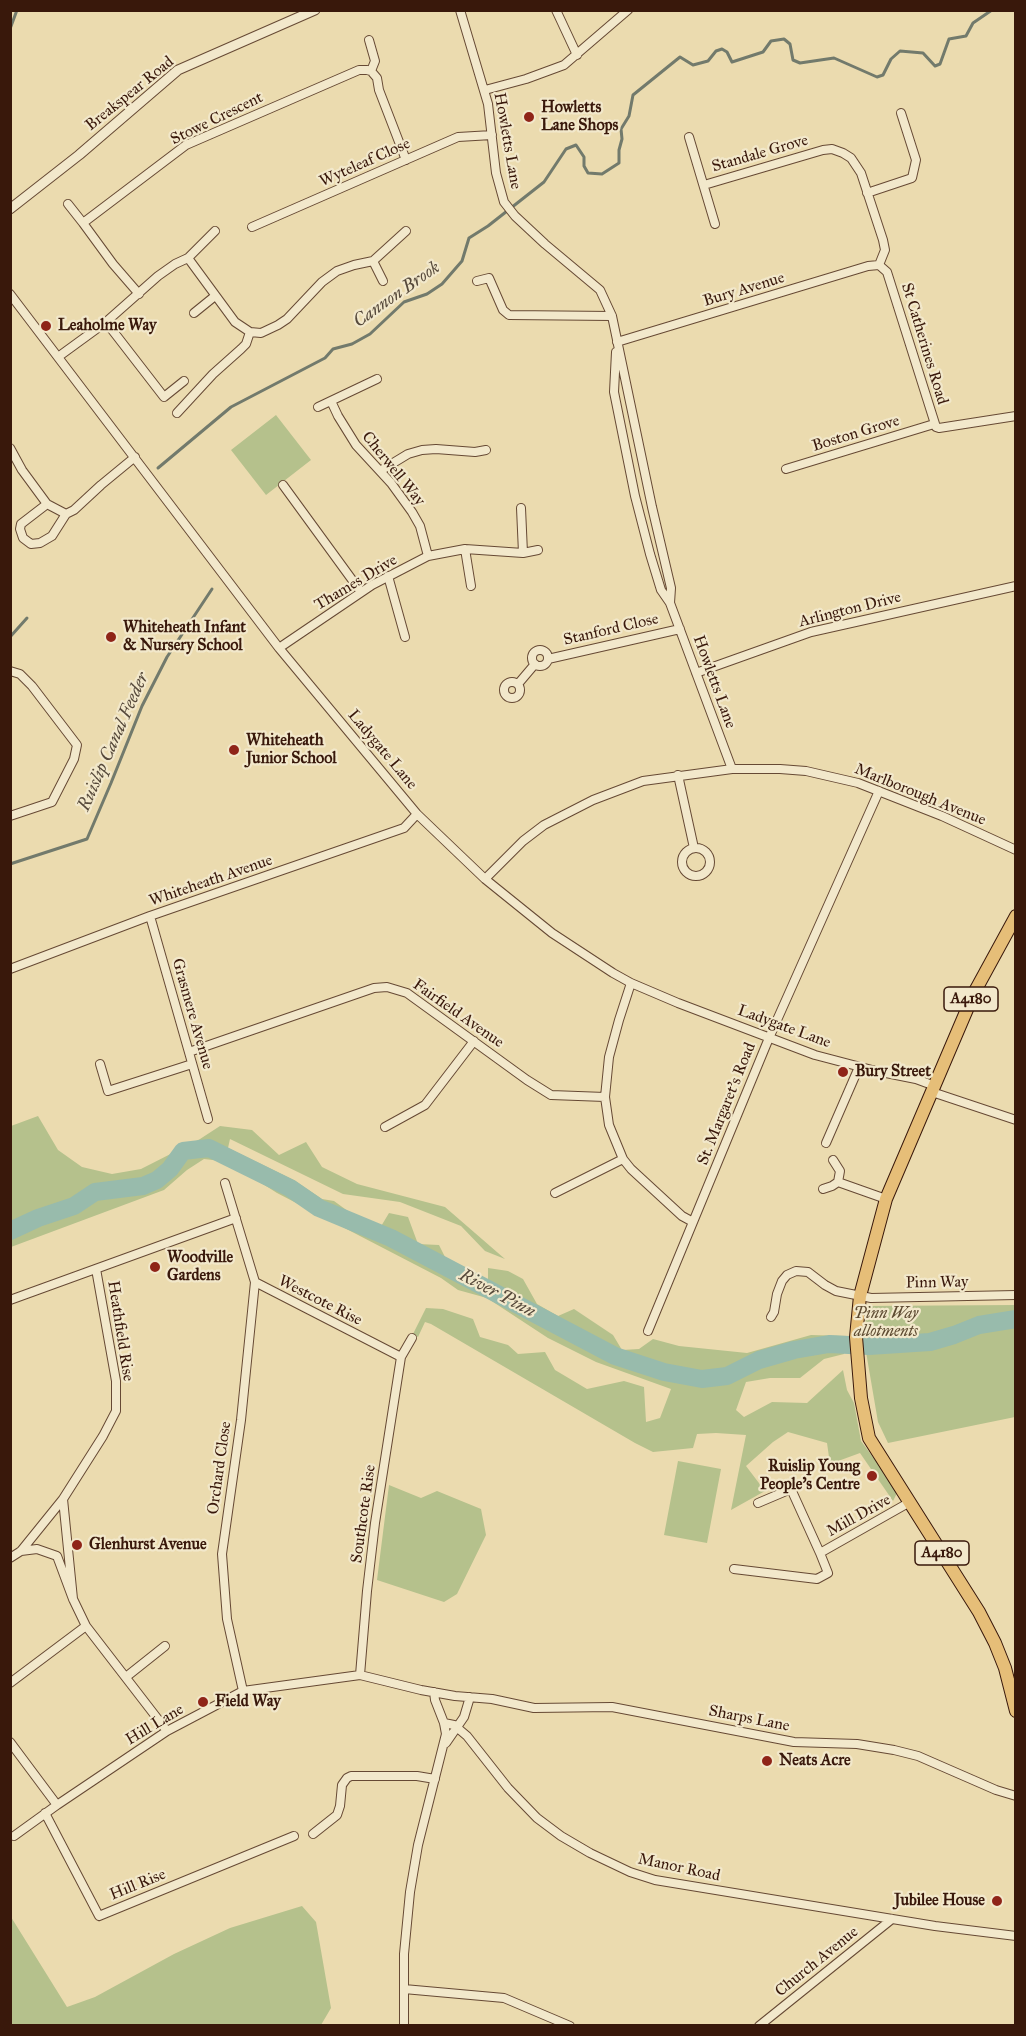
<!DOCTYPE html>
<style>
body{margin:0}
#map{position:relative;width:1026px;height:2036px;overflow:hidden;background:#ebdbaf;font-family:"IM FELL Great Primer",serif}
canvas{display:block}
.frame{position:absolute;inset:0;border:12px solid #39180b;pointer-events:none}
</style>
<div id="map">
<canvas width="1026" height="2036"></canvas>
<div class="frame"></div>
</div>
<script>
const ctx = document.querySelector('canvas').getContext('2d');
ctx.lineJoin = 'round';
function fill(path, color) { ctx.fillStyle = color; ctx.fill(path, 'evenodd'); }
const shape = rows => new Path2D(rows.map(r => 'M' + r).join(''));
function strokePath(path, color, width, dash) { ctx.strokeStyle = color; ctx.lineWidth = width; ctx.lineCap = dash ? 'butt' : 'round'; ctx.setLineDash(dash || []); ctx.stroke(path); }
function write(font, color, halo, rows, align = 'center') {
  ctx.font = font + ' "IM FELL Great Primer",serif'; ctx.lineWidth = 4.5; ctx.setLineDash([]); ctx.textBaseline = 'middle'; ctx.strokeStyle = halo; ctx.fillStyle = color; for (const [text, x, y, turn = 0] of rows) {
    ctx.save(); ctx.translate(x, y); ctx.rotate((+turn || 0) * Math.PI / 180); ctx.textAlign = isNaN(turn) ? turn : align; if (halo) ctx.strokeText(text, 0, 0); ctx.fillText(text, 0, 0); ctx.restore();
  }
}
fill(shape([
 [276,415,311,460,266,495,231,450],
 [38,1116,58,1150,82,1167,112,1174,141,1169,200,1139,220,1126,252,1130,279,1155,306,1142,322,1167,357,1184,445,1207,505,1259,485,1251,461,1226,400,1202,343,1194,230,1139,228,1148,294,1180,322,1199,334,1201,356,1217,380,1228,389,1213,408,1217,418,1244,439,1245,447,1261,488,1280,488,1268,508,1271,523,1279,537,1304,558,1316,574,1309,613,1335,622,1350,639,1349,653,1339,679,1346,747,1353,811,1335,847,1336,844,1354,824,1359,800,1378,770,1378,746,1382,736,1410,744,1417,772,1402,807,1403,843,1370,847,1390,854,1403,861,1441,898,1491,893,1501,860,1453,830,1464,827,1443,788,1432,773,1442,746,1466,765,1491,731,1510,746,1435,716,1433,697,1434,693,1448,653,1452,635,1443,431,1324,425,1322,418,1337,413,1334,426,1308,443,1309,473,1319,480,1337,508,1345,518,1354,545,1352,555,1370,587,1389,624,1381,644,1387,646,1422,660,1418,671,1389,596,1362,548,1338,487,1298,458,1290,441,1278,277,1193,244,1172,221,1161,204,1159,187,1170,164,1190,11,1247,11,1126],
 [1015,1305,1015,1315,979,1321,954,1331,930,1338,865,1343,866,1306],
 [1015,1319,1015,1417,888,1443,878,1422,865,1346,930,1342,954,1335,979,1325],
 [678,1461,721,1469,707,1543,664,1535],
 [389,1485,421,1498,437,1491,481,1509,486,1535,457,1594,444,1602,377,1580],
 [302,1906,316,1922,331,2008,321,2025,11,2025,11,1917,67,2007,95,1997,174,1954,230,1928]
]), '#b5c18c');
strokePath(shape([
 [10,29,17,10],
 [158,468,231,407,325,358,333,349,352,344,370,334,404,302,427,294,442,284,462,261,469,238,488,226,544,182,566,149,576,145,584,157,584,166,588,173,602,174,619,163,619,150,622,139,621,129,629,116,633,95,680,57,693,65,708,61,716,51,722,49,727,52,732,62,763,52,771,41,784,39,790,44,793,60,800,63,834,58,877,77,883,75,891,59,900,51,923,53,935,66,940,64,949,39,966,36,973,23,992,10],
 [10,637,27,618],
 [10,864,87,839,111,783,142,706,167,657,212,589]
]), '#727a6c', 3);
strokePath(shape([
 [10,1231,38,1218,74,1206,95,1192,143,1186,157,1180,170,1169,183,1151,209,1148,290,1188,319,1208,391,1238,615,1356,664,1372,702,1379,727,1376,759,1360,794,1350,829,1344,869,1346,930,1342,954,1335,979,1325,1016,1319]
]), '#98bbac', 18);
const minor = shape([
 [460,10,488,104,496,173,504,202,515,216,545,244,600,290,612,316,652,507,671,588,670,603],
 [556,10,577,55],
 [369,40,375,61,371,71],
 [485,90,526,79,564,65,628,10],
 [689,137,715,224],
 [704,185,823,150,832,149,843,153,851,158,861,173,883,240,885,250,879,265],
 [867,193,912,178,916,160,901,113],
 [68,204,83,223],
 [252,227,458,137,492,135],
 [188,258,235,322,250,332,261,333,278,325,287,319,322,282,337,271,354,265,373,261,406,231],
 [373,261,383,281],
 [879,265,887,272,936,427,939,428,1016,416],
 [477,281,489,278,503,310,509,315,612,316],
 [10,294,279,648,417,814,485,879,552,933,613,973,631,983,678,1003,815,1055,876,1071,916,1079,935,1086],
 [139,294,113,264,83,223,186,145,359,70,367,70,371,71,377,78,379,90,406,160],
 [194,313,215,296],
 [106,322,164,397,184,381],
 [617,342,868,266,879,265],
 [616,352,614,392,635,496,650,554,661,590,670,603,732,769],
 [58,357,106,322,158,276,175,264,188,258,215,231],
 [331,401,338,416,356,445,391,483,412,512,420,526,428,556],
 [318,407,377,379],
 [177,413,213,374,241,349,246,344,250,332],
 [10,448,22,470,47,504,66,514,74,510,101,485,135,457],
 [786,469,934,424],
 [380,471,408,454,422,450,436,449,475,452,486,450],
 [283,485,361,592],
 [47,504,21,524,20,529,23,538,31,544,40,543,52,536,66,514],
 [521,508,523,553],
 [465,549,471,586],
 [388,576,405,637],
 [279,648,372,585,428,556,465,549,523,553,538,550],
 '532 658a8 8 0 1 1 16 0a8 8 0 1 1-16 0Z',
 [548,659,680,629],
 [10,671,20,674,32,686,77,745,74,759,52,802,10,816],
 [696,673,811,632,1016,586],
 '504 690a8 8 0 1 1 16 0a8 8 0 1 1-16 0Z',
 [518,684,535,664],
 [678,775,694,848],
 '682 862a14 14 0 1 1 28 0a14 14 0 1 1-28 0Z',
 [485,879,523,841,544,825,593,800,643,781,732,769,780,769,806,771,858,783,942,816,1016,850],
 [150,916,208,1119],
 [10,969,150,916,404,828,417,814],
 [631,983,619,1020,609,1057,605,1097,609,1125,623,1159,631,1169,682,1216,693,1222],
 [189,1052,374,988,387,987,407,993,527,1080,551,1095,605,1097],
 [100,1064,108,1091,192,1064],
 [932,1092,1016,1120],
 [385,1127,425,1105,474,1041],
 [826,1143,859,1067],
 [838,1182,886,1199],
 [225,1183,255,1282,401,1357],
 [823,1189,832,1186,838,1182,840,1171,833,1160],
 [555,1193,623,1159],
 [10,1300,236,1218],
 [771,1317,774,1312,777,1294,782,1281,787,1275,796,1271,808,1272,825,1285,836,1291,871,1298,1016,1295],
 [648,1331,769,1038,879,791],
 [758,1503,791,1489,820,1553],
 [21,1551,37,1549,57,1556,73,1599,86,1626,167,1731],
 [10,1558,21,1551,63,1499],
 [734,1569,817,1579,828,1573,820,1553,910,1502],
 [73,1599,63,1499,103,1436,116,1411,116,1381,96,1269],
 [360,1675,367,1591,375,1523,401,1357,412,1338],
 [126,1677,165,1646],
 [10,1683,86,1626],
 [243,1691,227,1619,222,1554,241,1420,255,1282],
 [444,1723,454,1725,467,1736,508,1788,537,1818,561,1836,590,1853,630,1872,655,1880,935,1926,1016,1936],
 [10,1742,57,1805],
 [446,1743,464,1717,470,1697],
 [45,1813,99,1916,294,1836],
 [313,1834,337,1815,340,1806,342,1785,347,1778,351,1776,417,1776,435,1779],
 [14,1836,57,1805,167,1731,243,1691,360,1675,421,1690,455,1696,492,1699,534,1708,612,1707,794,1742,857,1744,894,1750,918,1756,996,1790,1016,1796],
 [404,1989,504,1998,570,2026],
 [404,2026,404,1954,410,1892,418,1845,446,1734,444,1723,435,1700,434,1692],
 [759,2026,892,1919]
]);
const tertiary = shape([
 [10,209,79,155,178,70,315,10]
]);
const primary = shape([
 [1016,916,974,993,886,1199,860,1296,856,1337,861,1398,869,1438,979,1612,995,1643,1005,1668,1016,1711]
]);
strokePath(minor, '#664934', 10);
strokePath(tertiary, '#664934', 11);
strokePath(primary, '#39180b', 14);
strokePath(minor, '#f2e8cb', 8);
strokePath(tertiary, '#f2e8cb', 9);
strokePath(primary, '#e6be78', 12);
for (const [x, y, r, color] of [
 [529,117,6,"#8f2418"],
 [46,326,6,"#8f2418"],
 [111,637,6,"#8f2418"],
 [234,750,6,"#8f2418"],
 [843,1072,6,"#8f2418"],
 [155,1267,6,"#8f2418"],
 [872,1476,6,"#8f2418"],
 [77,1545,6,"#8f2418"],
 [203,1702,6,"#8f2418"],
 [767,1761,6,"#8f2418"],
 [997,1901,6,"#8f2418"]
]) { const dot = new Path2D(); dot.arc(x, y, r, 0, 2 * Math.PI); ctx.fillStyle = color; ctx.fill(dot); strokePath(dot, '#f2e8cb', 2); }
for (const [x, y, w] of [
 [971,999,54],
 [942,1553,54]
]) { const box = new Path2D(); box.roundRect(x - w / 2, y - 12, w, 24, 4.5); ctx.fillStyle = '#f2e8cb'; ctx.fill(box); strokePath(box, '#39180b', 1.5); }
write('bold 15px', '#39180b', null, [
 ["A4180",971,999],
 ["A4180",942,1553]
]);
write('16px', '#39180b', '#f2e8cb', [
 ["Breakspear Road",130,94,-39],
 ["Stowe Crescent",217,119,-26],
 ["Howletts Lane",507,141,80],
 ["Standale Grove",760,154,-16],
 ["Wyteleaf Close",365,163,-24],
 ["Bury Avenue",744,290,-17],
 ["St Catherines Road",924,344,73],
 ["Boston Grove",856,434,-17],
 ["Cherwell Way",393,469,51],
 ["Thames Drive",356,583,-31],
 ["Arlington Drive",850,610,-14],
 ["Stanford Close",611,630,-13],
 ["Howletts Lane",714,682,70],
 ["Ladygate Lane",382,750,50],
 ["Marlborough Avenue",920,795,22],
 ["Whiteheath Avenue",211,881,-19],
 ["Grasmere Avenue",192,1014,74],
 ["Fairfield Avenue",458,1014,35],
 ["Ladygate Lane",784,1027,20],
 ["St. Margaret's Road",727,1104,-68],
 ["Pinn Way",937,1283,-1],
 ["Westcote Rise",320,1301,27],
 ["Heathfield Rise",120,1331,81],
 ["Orchard Close",220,1468,-82],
 ["Southcote Rise",364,1514,-82],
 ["Mill Drive",859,1516,-29],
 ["Sharps Lane",749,1719,11],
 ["Hill Lane",155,1725,-31],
 ["Manor Road",679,1868,12],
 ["Hill Rise",138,1885,-22],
 ["Church Avenue",817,1962,-39]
]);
write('bold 16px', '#39180b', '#f2e8cb', [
 ["Howletts",541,108],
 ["Lane Shops",541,126],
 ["Leaholme Way",58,326],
 ["Whiteheath Infant",123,628],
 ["& Nursery School",123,646],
 ["Whiteheath",246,741],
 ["Junior School",246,759],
 ["Bury Street",855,1072],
 ["Woodville",167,1258],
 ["Gardens",167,1276],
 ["Ruislip Young",860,1467,"right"],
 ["People's Centre",860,1485,"right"],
 ["Glenhurst Avenue",89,1545],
 ["Field Way",215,1702],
 ["Neats Acre",779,1761],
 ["Jubilee House",985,1901,"right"]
], 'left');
write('italic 16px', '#5e4b32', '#f2e8cb', [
 ["Pinn Way",886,1314],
 ["allotments",886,1332]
]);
write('italic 18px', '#56493b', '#f2e8cb', [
 ["Cannon Brook",397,295,-35],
 ["Ruislip Canal Feeder",114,742,-66],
 ["River Pinn",497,1294,28]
]);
</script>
